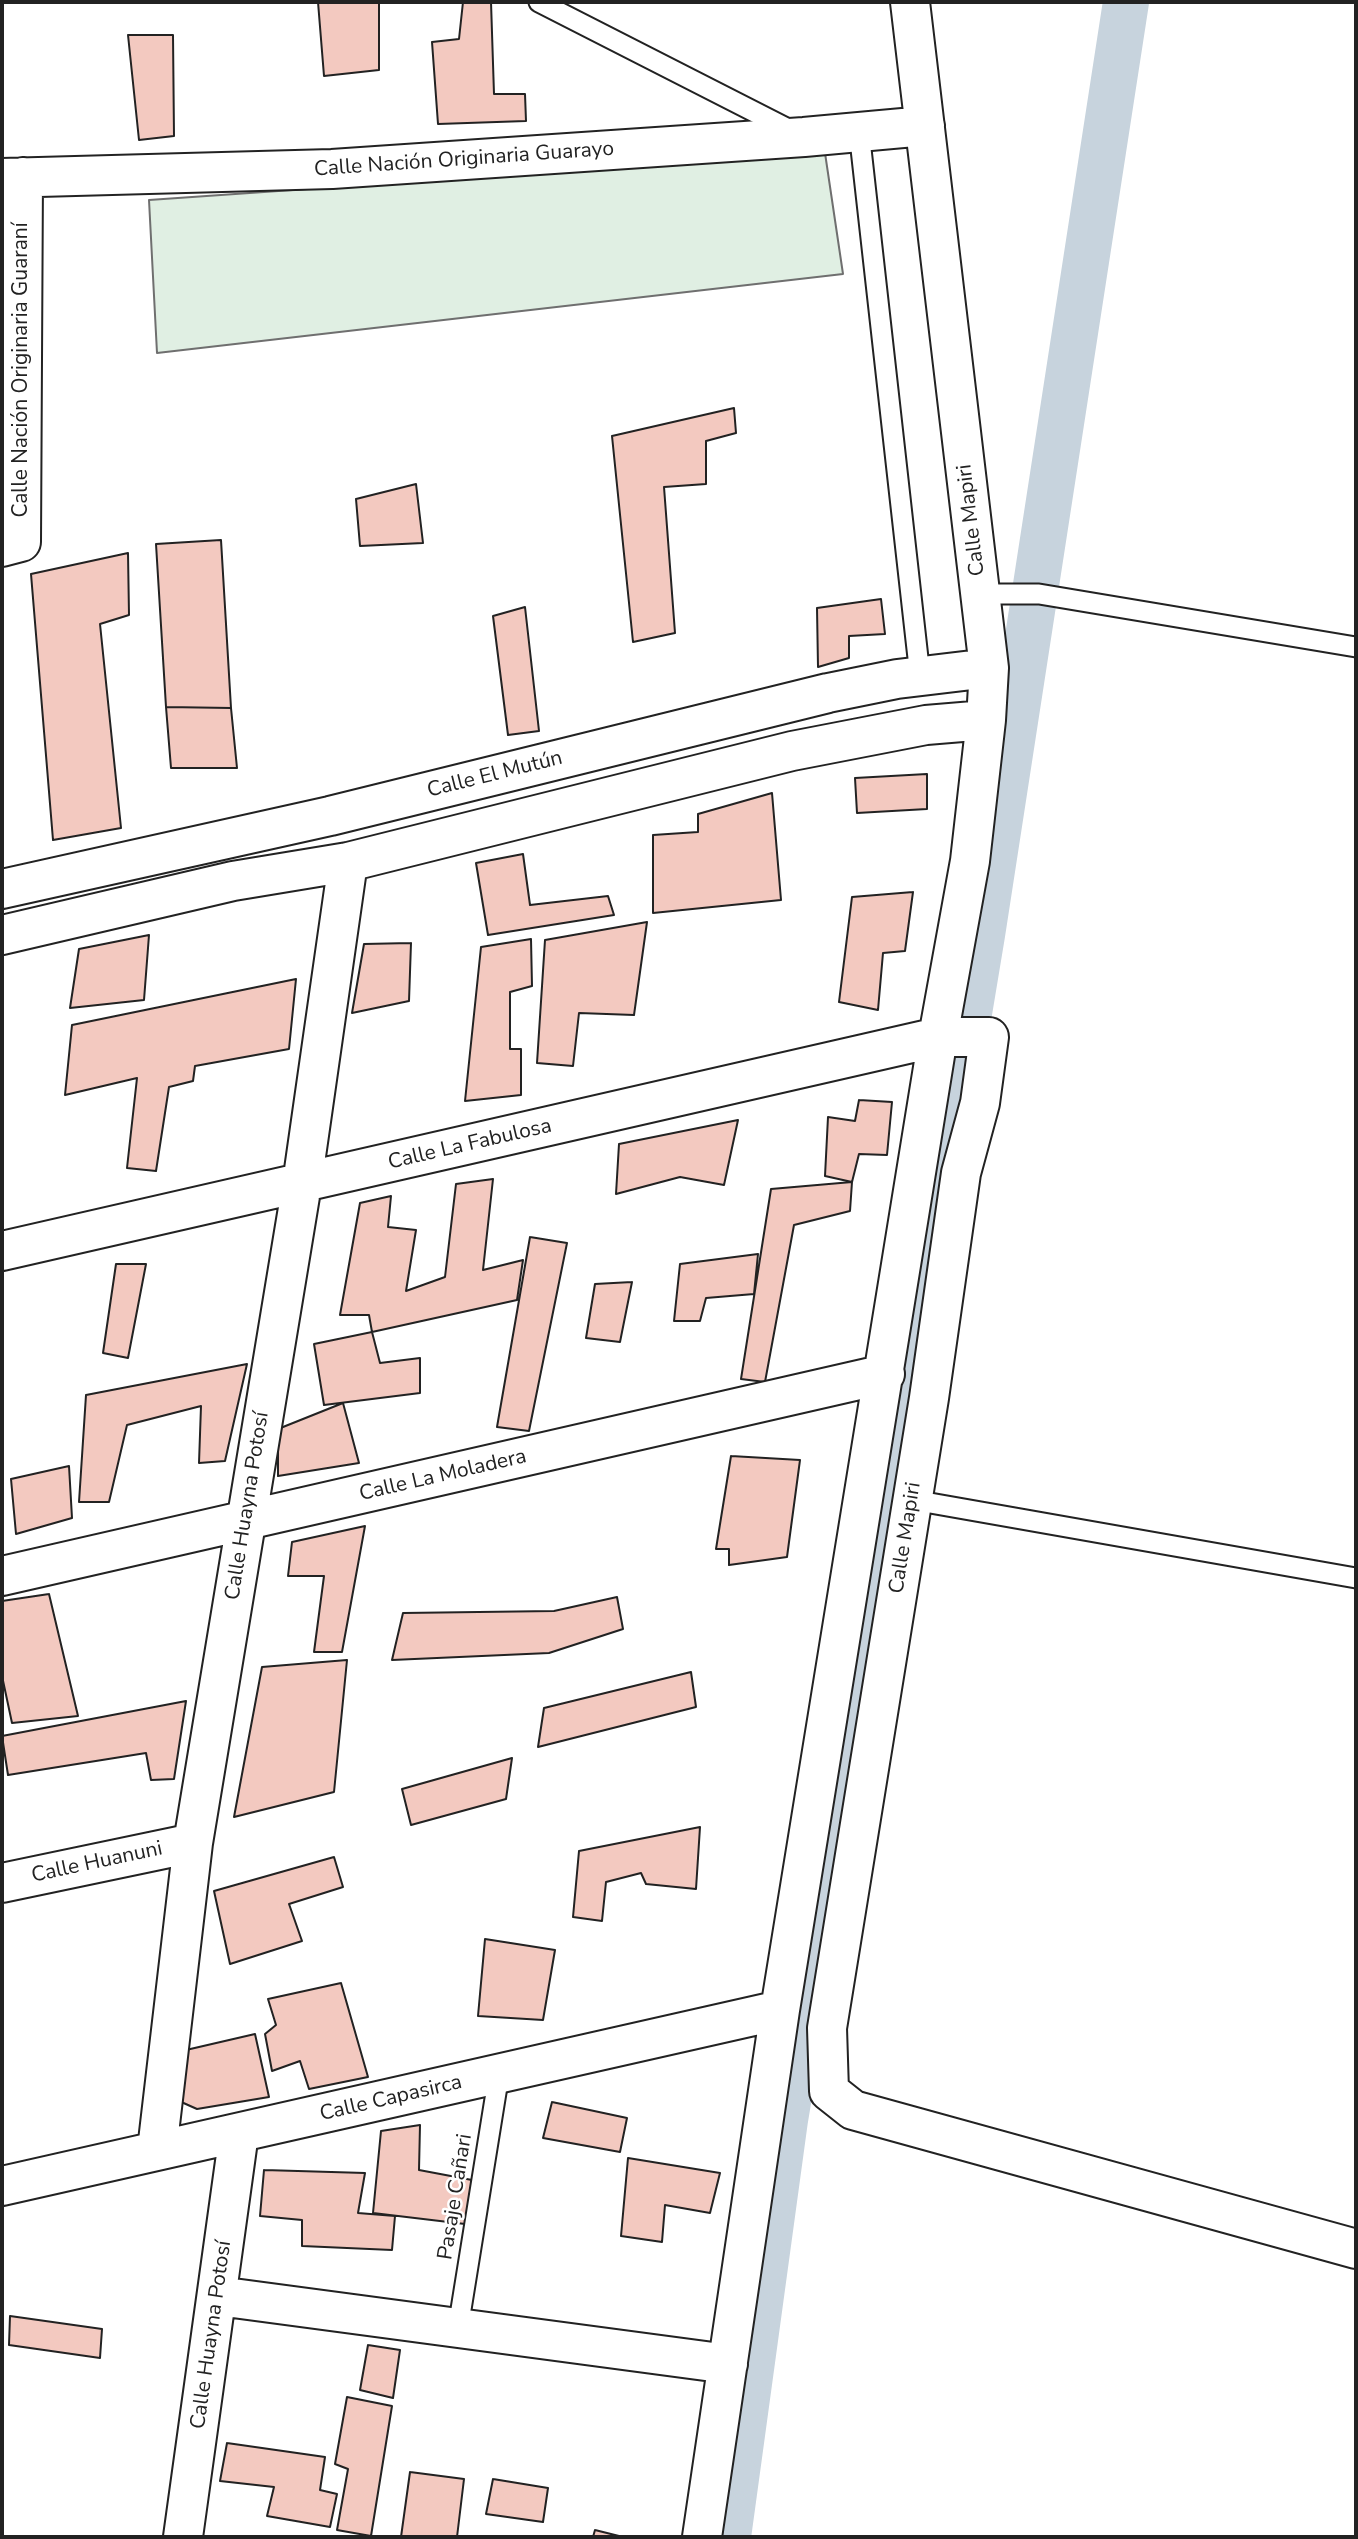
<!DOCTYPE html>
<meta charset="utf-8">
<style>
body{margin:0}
#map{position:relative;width:1358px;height:2539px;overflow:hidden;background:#fff;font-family:"Nunito Sans",sans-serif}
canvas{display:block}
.frame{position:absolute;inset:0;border:4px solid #222;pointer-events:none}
</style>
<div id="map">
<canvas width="1358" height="2539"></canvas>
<div class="frame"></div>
</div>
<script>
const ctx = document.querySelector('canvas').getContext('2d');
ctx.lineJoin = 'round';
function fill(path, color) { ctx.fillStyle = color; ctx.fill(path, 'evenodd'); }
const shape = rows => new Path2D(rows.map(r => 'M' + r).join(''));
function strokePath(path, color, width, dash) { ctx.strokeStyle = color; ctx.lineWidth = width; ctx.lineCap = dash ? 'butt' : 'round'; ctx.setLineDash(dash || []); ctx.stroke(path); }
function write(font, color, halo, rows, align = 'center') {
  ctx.font = font + ' "Nunito Sans",sans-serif'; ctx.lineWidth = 5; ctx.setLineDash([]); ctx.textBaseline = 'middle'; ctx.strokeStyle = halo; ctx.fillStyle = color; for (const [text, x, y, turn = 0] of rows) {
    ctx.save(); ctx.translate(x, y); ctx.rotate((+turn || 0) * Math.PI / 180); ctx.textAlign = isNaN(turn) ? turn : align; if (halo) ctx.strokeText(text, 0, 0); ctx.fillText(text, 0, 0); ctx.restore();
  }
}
const green = shape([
 [825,153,843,274,157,353,149,200,825,153]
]);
fill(green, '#e0efe3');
strokePath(green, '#6f6f6f', 2);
strokePath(shape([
 [728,2537,785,2120,982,935,1126,2]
]), '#c7d3dd', 46);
const building = shape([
 [318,2,379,2,379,70,324,76,318,2],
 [463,2,491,2,494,94,525,94,526,121,438,124,432,42,459,39,463,2],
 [128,35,173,35,174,136,139,140,128,35],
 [734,408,736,433,706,441,706,484,664,487,675,633,633,642,612,436,734,408],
 [416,484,423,543,360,546,356,499,416,484],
 [221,540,231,708,166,707,156,544,221,540],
 [128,553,129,615,100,624,121,828,53,840,31,574,128,553],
 [881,599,885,634,849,636,849,658,818,667,817,608,881,599],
 [525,607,539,731,508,735,493,616,525,607],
 [166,707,231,708,237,768,171,768,166,707],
 [927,774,927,809,857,813,855,778,927,774],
 [772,793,781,900,653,913,653,835,698,832,698,814,772,793],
 [523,854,530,905,608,896,614,915,488,935,476,863,523,854],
 [913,892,905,951,883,953,878,1010,839,1002,852,897,913,892],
 [647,922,634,1015,579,1013,573,1066,537,1063,545,940,647,922],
 [149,935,144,1000,70,1008,79,949,149,935],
 [531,939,532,986,510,992,510,1049,521,1049,521,1095,465,1101,481,947,531,939],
 [411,943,409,1001,352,1013,364,944,411,943],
 [296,979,289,1049,195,1066,193,1081,169,1087,156,1171,127,1168,137,1078,65,1095,72,1025,296,979],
 [859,1100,892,1102,887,1155,859,1154,852,1182,825,1176,828,1117,855,1121,859,1100],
 [738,1120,724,1185,680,1177,616,1194,619,1144,738,1120],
 [493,1179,483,1270,523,1260,517,1300,372,1332,369,1315,340,1315,360,1203,391,1196,388,1227,416,1230,406,1291,445,1277,456,1184,493,1179],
 [852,1182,850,1211,794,1225,765,1382,741,1379,771,1189,852,1182],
 [530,1237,567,1243,529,1431,497,1427,530,1237],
 [758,1254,754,1294,706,1298,700,1321,674,1321,680,1264,758,1254],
 [116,1264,146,1264,128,1358,103,1353,116,1264],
 [632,1282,620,1342,586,1338,595,1284,632,1282],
 [372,1332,380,1363,420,1358,420,1393,324,1405,314,1344,372,1332],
 [247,1364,225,1461,199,1463,201,1406,127,1425,109,1502,79,1502,86,1395,247,1364],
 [343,1403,359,1463,278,1476,278,1429,343,1403],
 [731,1456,800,1460,787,1557,729,1565,729,1549,716,1549,731,1456],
 [69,1466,72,1518,16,1534,11,1479,69,1466],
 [365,1526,342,1652,314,1652,324,1576,288,1576,292,1542,365,1526],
 [49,1594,78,1716,12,1723,2,1676,2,1601,49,1594],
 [617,1597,623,1629,549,1653,392,1660,403,1613,554,1611,617,1597],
 [347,1660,334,1792,234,1817,262,1667,347,1660],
 [691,1672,696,1707,538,1747,544,1708,691,1672],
 [186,1701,174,1779,151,1780,146,1753,8,1775,2,1736,186,1701],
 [512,1758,506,1799,411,1825,402,1789,512,1758],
 [700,1827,696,1889,646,1884,641,1873,606,1882,602,1921,573,1917,579,1851,700,1827],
 [334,1857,343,1887,289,1904,302,1941,230,1964,214,1891,334,1857],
 [485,1939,555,1950,543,2020,478,2016,485,1939],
 [341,1983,368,2077,309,2089,300,2061,272,2071,265,2034,276,2025,268,1999,341,1983],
 [255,2034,269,2097,197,2109,179,2101,186,2050,255,2034],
 [552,2102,627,2118,620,2152,543,2138,552,2102],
 [420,2125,419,2170,472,2180,465,2224,373,2213,381,2131,420,2125],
 [628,2158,720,2173,710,2213,665,2205,662,2242,621,2236,628,2158],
 [264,2170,365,2173,358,2213,395,2216,392,2250,302,2246,302,2220,260,2216,264,2170],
 [10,2316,102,2329,100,2358,9,2345,10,2316],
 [368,2345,400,2350,393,2398,360,2390,368,2345],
 [347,2397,392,2406,371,2536,337,2530,348,2469,335,2464,347,2397],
 [227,2443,325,2457,320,2490,337,2494,330,2527,267,2516,274,2487,220,2481,227,2443],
 [410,2472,464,2479,457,2537,401,2537,410,2472],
 [493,2479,548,2488,543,2522,486,2514,493,2479],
 [595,2530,623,2537,593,2537,595,2530]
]);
fill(building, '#f3c9c0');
strokePath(building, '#222', 2);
const lane = shape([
 [539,2,794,132],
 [859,131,920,676],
 [980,594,1039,594,1356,647],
 [913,1500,1356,1578],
 [458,2328,499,2074]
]);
const street = shape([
 [2,178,332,169,804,137,925,126],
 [2,547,21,542,23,177],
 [2,889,330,816,828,693,897,679,989,668],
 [2,935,233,881,348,862,792,751,926,725,986,720],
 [2,1251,938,1037,989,1037,980,1103,961,1173,929,1398,827,2028,829,2091,853,2110,1356,2249],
 [2,1576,885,1374],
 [2,1883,193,1843],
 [157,2150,193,1843,302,1184,348,862],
 [2,2186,780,2010],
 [218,2296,728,2364],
 [183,2537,239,2133],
 [702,2537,780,2010,938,1037,970,861,986,720,989,668,910,2]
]);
strokePath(lane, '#222', 23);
strokePath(street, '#222', 42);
strokePath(lane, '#fff', 19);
strokePath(street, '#fff', 38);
write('21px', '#222', '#fff', [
 ["Calle Nación Originaria Guarayo",464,160,-4],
 ["Calle Nación Originaria Guaraní",22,370,-90],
 ["Calle Mapiri",972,520,-97],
 ["Calle El Mutún",495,775,-14],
 ["Calle La Fabulosa",470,1145,-13],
 ["Calle La Moladera",443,1476,-13],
 ["Calle Huayna Potosí",248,1506,-81],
 ["Calle Mapiri",906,1538,-81],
 ["Calle Huanuni",97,1863,-12],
 ["Calle Capasirca",391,2099,-13],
 ["Pasaje Cañari",456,2197,-81],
 ["Calle Huayna Potosí",212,2335,-82]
]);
</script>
